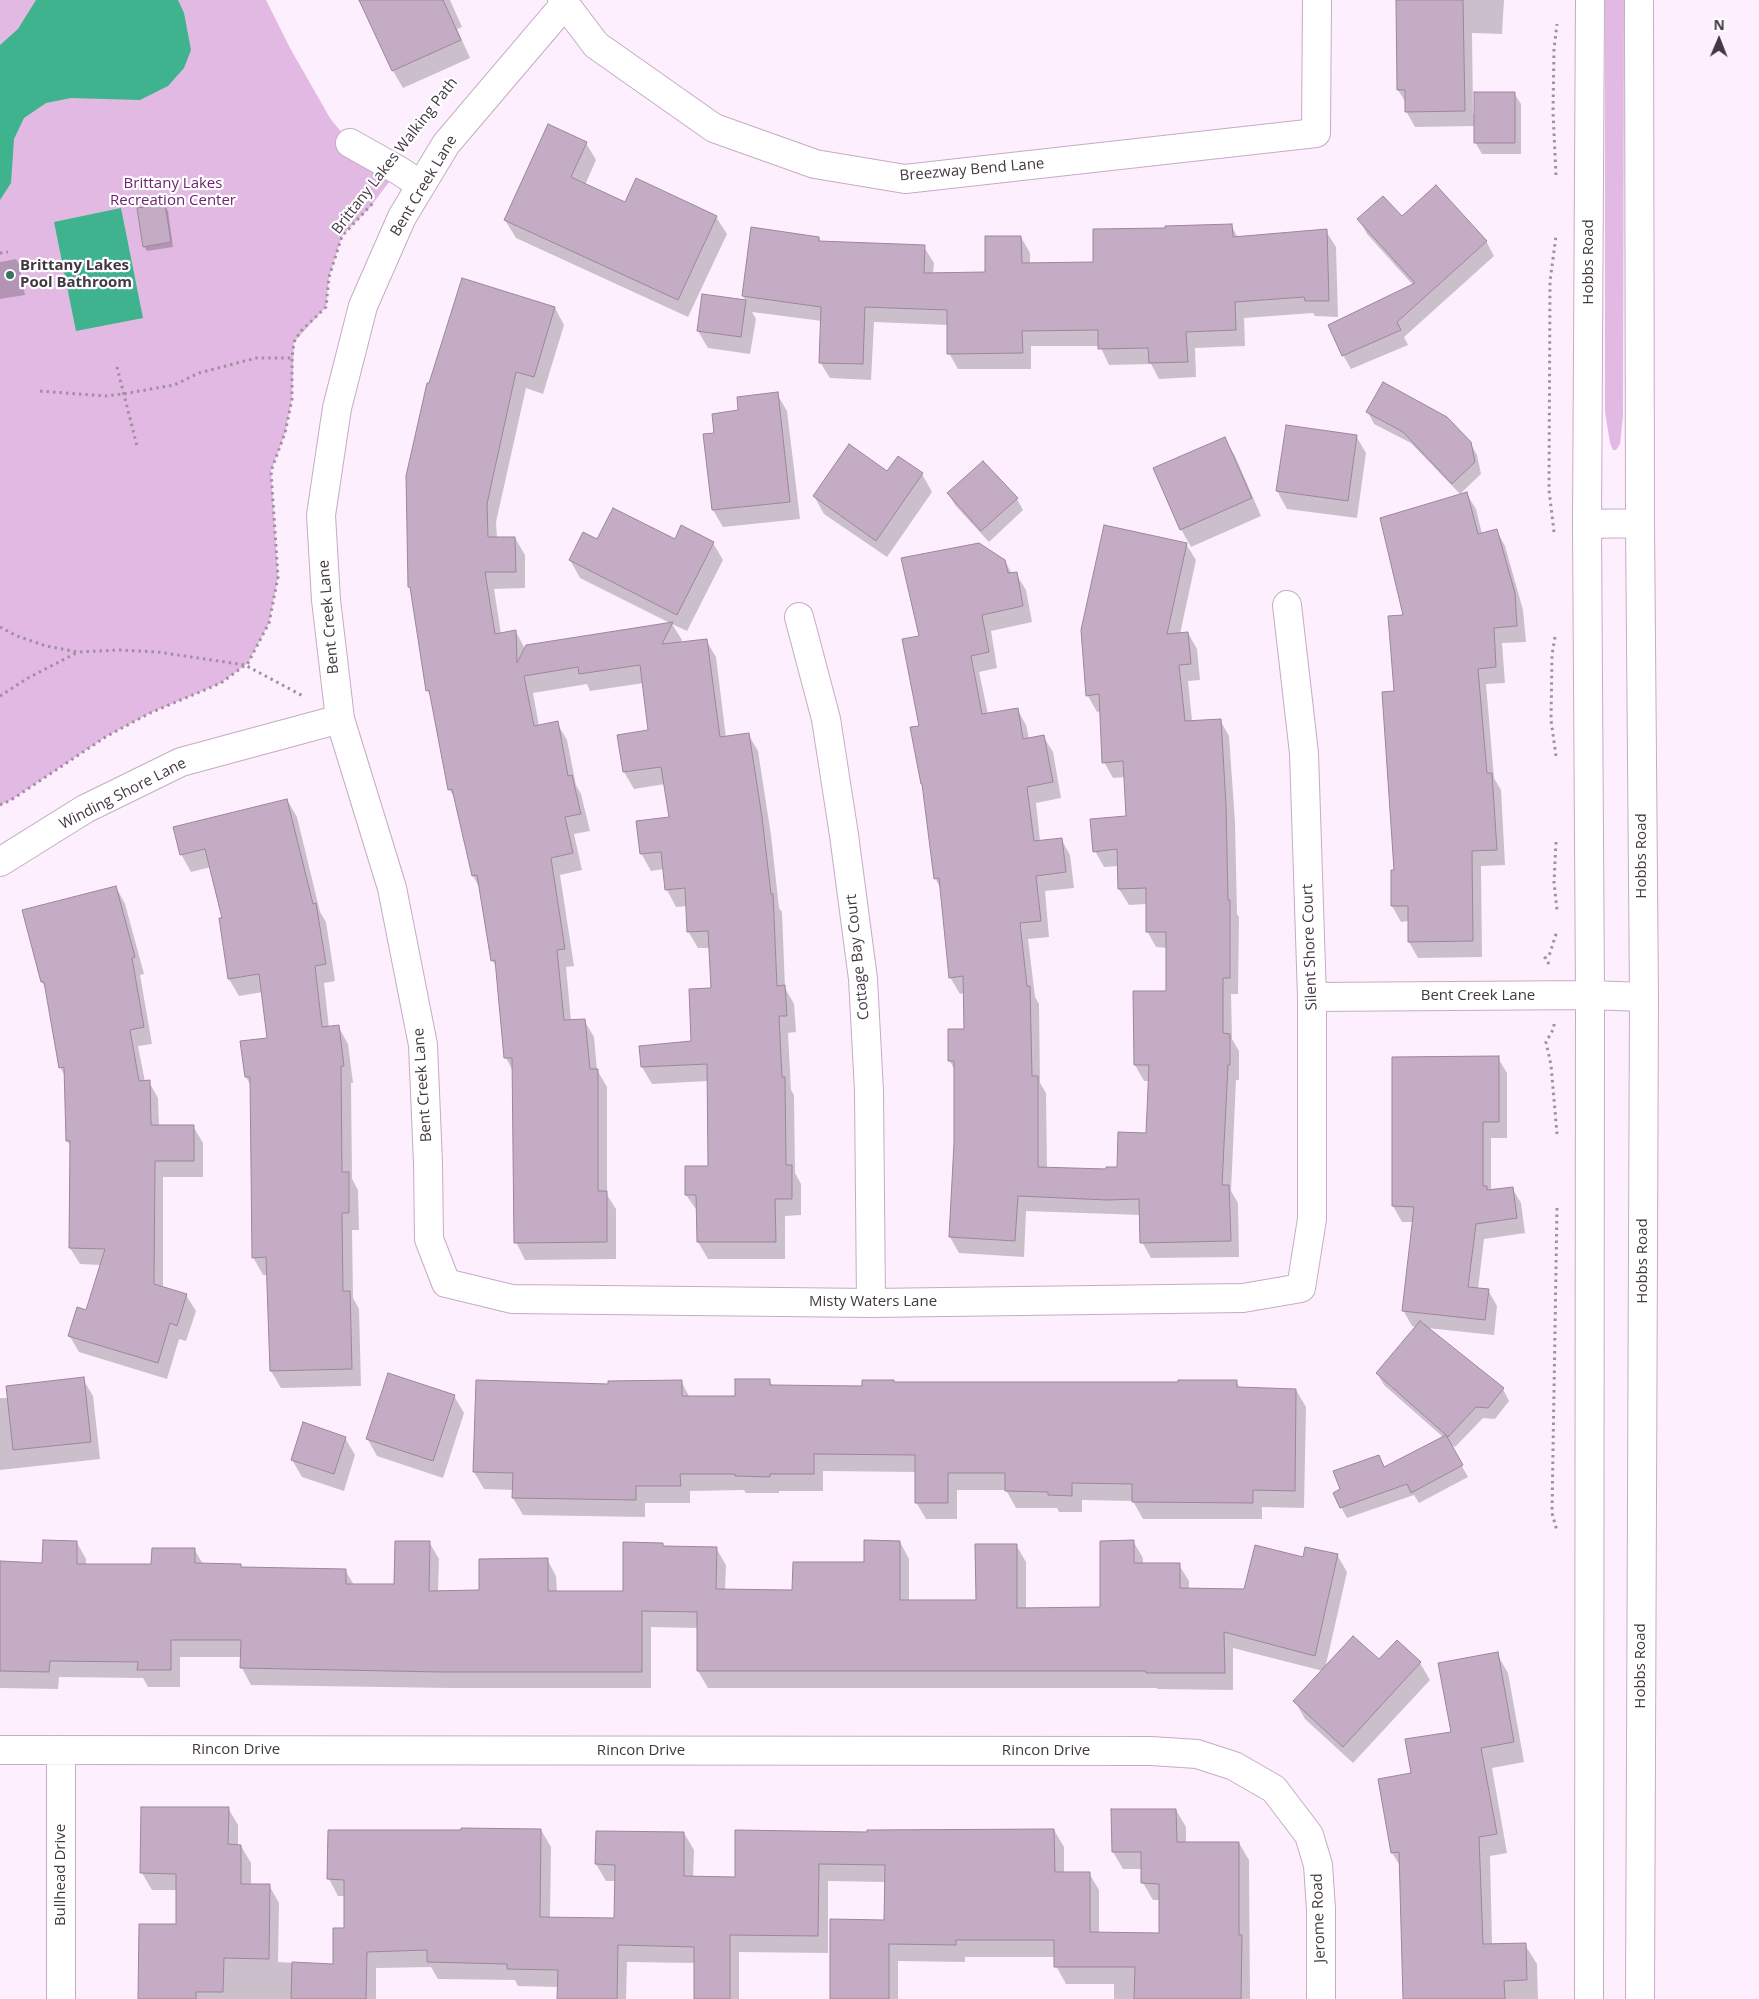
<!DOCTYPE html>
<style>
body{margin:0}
#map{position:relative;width:1759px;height:1999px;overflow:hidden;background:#feeffe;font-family:"Open Sans",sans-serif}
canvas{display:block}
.north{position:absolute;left:1694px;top:15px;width:50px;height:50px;-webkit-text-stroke:4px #fff;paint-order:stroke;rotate:1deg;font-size:14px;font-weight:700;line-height:20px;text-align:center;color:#423842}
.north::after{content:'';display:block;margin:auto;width:18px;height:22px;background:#423842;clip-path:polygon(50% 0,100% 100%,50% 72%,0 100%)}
</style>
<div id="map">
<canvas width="1759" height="1999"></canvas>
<div class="north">N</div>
</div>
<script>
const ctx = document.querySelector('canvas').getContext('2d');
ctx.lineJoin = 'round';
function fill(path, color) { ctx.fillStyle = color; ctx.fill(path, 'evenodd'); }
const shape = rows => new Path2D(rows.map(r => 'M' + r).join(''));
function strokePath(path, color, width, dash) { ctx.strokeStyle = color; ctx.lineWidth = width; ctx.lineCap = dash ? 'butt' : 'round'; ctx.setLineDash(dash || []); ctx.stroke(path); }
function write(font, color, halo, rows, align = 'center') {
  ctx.font = font + ' "Open Sans",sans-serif'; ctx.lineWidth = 4.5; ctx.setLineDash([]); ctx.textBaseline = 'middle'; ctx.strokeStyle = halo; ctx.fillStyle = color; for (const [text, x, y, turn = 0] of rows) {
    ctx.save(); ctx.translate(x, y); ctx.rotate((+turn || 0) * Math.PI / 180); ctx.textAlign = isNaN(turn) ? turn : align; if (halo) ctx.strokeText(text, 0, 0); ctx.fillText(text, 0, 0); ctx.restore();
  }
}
fill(shape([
 [0,0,266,0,290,48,330,118,350,143,398,170,371,206,342,236,329,277,326,307,294,342,292,399,285,433,271,471,278,577,269,623,248,663,221,683,150,713,107,736,11,800,0,805],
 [1605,0,1624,0,1623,416,1620,444,1616,450,1613,450,1610,443,1605,412]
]), '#e2b9e3');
fill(shape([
 [36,0,178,0,184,13,191,50,184,68,168,86,140,100,71,98,46,103,24,118,14,139,11,183,0,200,0,45,18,29],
 [121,208,143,318,76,331,54,222]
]), '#3eb38e');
fill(shape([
 [360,0,450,0,462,27,457,29,470,58,403,88,393,71],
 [1397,0,1504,0,1502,34,1472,33,1473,114,1514,93,1521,104,1521,154,1482,154,1475,142,1475,126,1415,127,1406,111,1406,103,1398,90],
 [586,143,596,160,585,185,626,203,716,217,727,234,688,317,516,238,505,220],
 [165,206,168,211,173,247,147,251,144,246],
 [1359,219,1486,241,1494,256,1404,337,1408,345,1351,369,1343,355,1413,285,1367,234],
 [1231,225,1238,238,1326,231,1336,247,1338,317,1315,316,1313,313,1244,318,1245,346,1195,348,1196,377,1159,379,1151,364,1109,365,1100,346,1031,346,1031,369,958,369,949,353,948,325,874,322,871,380,830,378,820,362,822,321,752,312,756,319,750,354,708,348,698,331,704,296,746,301,743,296,819,238,821,243,924,247,934,263,933,274,987,273,1021,237,1030,253,1030,264,1095,263,1166,230],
 [16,259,19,264,25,295,0,299,0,262],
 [555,308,564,325,543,394,526,388,496,522,497,538,515,538,525,555,525,588,494,589,501,634,516,632,525,649,672,624,580,578,570,560,597,541,675,540,713,543,723,560,687,631,672,624,682,640,680,643,706,640,716,657,726,738,748,734,758,751,771,835,779,908,782,912,785,988,794,1004,796,1032,788,1033,791,1090,794,1095,795,1173,801,1184,801,1215,785,1216,785,1259,708,1259,698,1242,698,1212,686,1195,709,1167,708,1081,652,1084,642,1067,693,1042,712,990,710,948,698,948,688,931,687,906,676,907,667,890,664,869,651,871,641,853,670,818,665,784,634,789,624,772,650,731,644,683,590,691,587,684,533,693,539,726,557,723,567,740,576,785,581,794,590,831,574,834,582,870,560,875,574,966,566,967,571,1021,584,1020,594,1037,597,1070,607,1087,607,1195,616,1209,616,1259,525,1260,516,1242,513,1071,506,1058,497,968,492,960,481,890,473,876,456,800,449,789,431,697,427,690,412,592,409,587,408,476],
 [777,394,787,411,800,519,723,527,713,510,705,435,715,434,740,411],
 [1368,412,1470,443,1477,455,1481,474,1460,494,1411,443,1374,424],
 [1356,436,1366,453,1357,518,1287,509,1277,491],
 [1225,439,1235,456,1261,516,1191,547,1181,529],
 [898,458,922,474,932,492,887,557,824,514,814,496,888,473],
 [948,493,1017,499,1023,510,989,542,955,505],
 [1466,493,1476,509,1482,534,1496,530,1505,546,1523,610,1526,642,1502,643,1505,683,1486,684,1494,778,1501,790,1505,865,1481,866,1482,957,1418,958,1409,942,1409,921,1401,922,1392,906,1395,871,1395,692,1404,616],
 [1186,544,1196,560,1180,634,1188,633,1197,649,1200,680,1188,681,1192,721,1220,720,1229,736,1235,822,1237,914,1239,917,1238,994,1231,994,1232,1039,1239,1051,1239,1080,1236,1080,1231,1191,1238,1203,1239,1257,1151,1258,1142,1242,1141,1215,1026,1211,1024,1257,959,1253,950,1237,956,1143,955,1070,949,1060,965,1030,964,993,960,994,950,977,941,889,935,878,924,788,922,784,912,728,920,727,921,637,1005,561,1012,574,1016,574,1026,590,1032,622,991,631,997,668,979,672,988,714,1017,709,1026,725,1029,739,1043,736,1053,752,1061,798,1036,803,1040,841,1061,839,1070,855,1074,888,1045,891,1049,937,1028,939,1035,997,1039,1004,1040,1083,1046,1093,1047,1168,1108,1171,1119,1168,1147,1134,1149,1081,1144,1081,1135,1065,1167,992,1167,948,1156,947,1147,931,1147,904,1129,905,1119,889,1119,866,1104,867,1095,851,1127,817,1125,777,1113,778,1104,762,1101,711,1097,712,1088,696],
 [287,800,297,817,320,912,326,922,335,981,324,983,329,1028,338,1026,348,1044,353,1083,351,1083,352,1179,358,1190,359,1230,352,1230,353,1298,359,1309,361,1386,281,1388,271,1371,268,1275,263,1275,253,1257,251,1086,246,1077,268,1039,263,992,239,996,229,979,224,919,211,867,191,872,181,854],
 [116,887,125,904,144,974,140,975,152,1044,138,1046,145,1082,149,1082,158,1098,159,1127,193,1126,203,1143,203,1177,163,1177,163,1288,186,1295,196,1311,186,1341,179,1339,167,1379,79,1352,69,1335,87,1312,101,1265,80,1264,70,1248,71,1146,67,1141,65,1076,60,1067,47,990,42,982],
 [1498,1058,1507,1073,1507,1138,1491,1138,1491,1191,1512,1188,1521,1203,1525,1233,1484,1239,1478,1289,1488,1290,1497,1306,1494,1335,1427,1328,1503,1389,1509,1401,1495,1419,1483,1418,1455,1447,1449,1443,1468,1477,1419,1503,1414,1495,1347,1518,1341,1507,1379,1457,1385,1467,1443,1437,1384,1385,1377,1373,1417,1327,1412,1326,1403,1310,1413,1222,1402,1222,1393,1206],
 [83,1379,93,1396,100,1459,0,1470,0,1398,9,1398],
 [681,1381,690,1398,736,1397,769,1381,773,1386,863,1387,894,1381,895,1383,1179,1383,1236,1381,1240,1389,1296,1390,1306,1407,1304,1508,1262,1507,1262,1519,1143,1519,1133,1501,1082,1500,1082,1512,1059,1512,1057,1508,1016,1508,1006,1490,957,1490,957,1519,926,1519,916,1502,917,1472,823,1471,823,1491,779,1491,779,1493,746,1493,744,1490,690,1491,690,1503,645,1503,645,1517,523,1515,513,1498,514,1490,484,1489,474,1472,609,1386],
 [454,1396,464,1413,443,1478,377,1456,367,1438],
 [345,1438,355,1455,344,1491,302,1477,292,1460],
 [1133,1541,1143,1558,1143,1565,1179,1565,1189,1581,1189,1590,1245,1590,1304,1559,1337,1555,1347,1572,1325,1669,1379,1661,1420,1663,1430,1680,1353,1763,1305,1719,1295,1701,1323,1671,1233,1648,1233,1690,1157,1689,1157,1688,708,1688,698,1671,698,1628,651,1627,651,1688,451,1688,251,1685,242,1668,242,1657,180,1657,180,1687,148,1687,143,1678,59,1677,58,1689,0,1688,0,1563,43,1564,77,1543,86,1559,86,1565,153,1565,194,1549,203,1564,240,1565,242,1569,345,1570,354,1585,395,1586,429,1542,439,1559,438,1592,480,1591,547,1559,556,1576,557,1592,624,1592,662,1544,664,1548,716,1548,726,1565,725,1591,794,1591,866,1563,900,1542,909,1559,909,1601,977,1601,1016,1545,1026,1562,1026,1609,1102,1609],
 [1497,1654,1508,1673,1524,1762,1492,1768,1507,1853,1490,1856,1492,1945,1525,1945,1537,1964,1538,1999,1405,1999,1401,1867,1392,1853,1413,1774,1452,1733],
 [228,1808,238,1825,238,1846,241,1846,251,1863,251,1885,269,1885,279,1903,278,1962,334,1965,345,1929,345,1896,338,1896,329,1879,541,1830,551,1847,550,1918,615,1919,616,1881,606,1881,596,1864,684,1833,694,1850,693,1878,736,1879,869,1833,1054,1830,1064,1847,1064,1873,1089,1873,1099,1890,1099,1933,1161,1935,1160,1900,1153,1900,1143,1883,1143,1869,1123,1869,1113,1852,1113,1810,1176,1810,1186,1827,1186,1843,1239,1843,1249,1860,1250,1999,1114,1999,1114,1984,1066,1984,1056,1966,1056,1957,965,1957,965,1962,898,1961,898,1999,831,1999,886,1921,886,1882,828,1881,828,1953,739,1952,739,1999,695,1999,696,1963,627,1962,626,1999,559,1999,559,1987,518,1986,515,1980,438,1979,431,1967,376,1968,376,1999,140,1999,177,1925,177,1890,152,1890,142,1873]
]), '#0003');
const building = shape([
 [359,0,443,0,461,40,392,71,359,0],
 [1396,0,1463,0,1465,111,1405,112,1405,90,1397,90,1396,0],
 [1474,92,1515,92,1515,143,1474,143,1474,92],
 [548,124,587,142,571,177,625,202,636,178,717,216,678,300,504,220,548,124],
 [1436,185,1487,241,1397,322,1401,330,1342,356,1328,325,1415,283,1357,219,1383,196,1402,216,1436,185],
 [165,204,171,242,143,247,137,208,165,204],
 [1232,224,1233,237,1327,229,1329,301,1305,301,1304,297,1235,302,1236,330,1186,332,1188,362,1149,363,1148,348,1098,349,1098,330,1022,331,1023,353,947,354,947,310,865,307,863,364,819,363,821,307,742,296,751,227,819,237,819,241,925,245,924,273,985,272,985,236,1021,236,1022,263,1093,262,1093,229,1165,228,1165,226,1232,224],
 [462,278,555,307,534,377,516,372,487,504,488,537,515,537,516,572,485,572,495,634,516,630,517,663,526,645,673,622,662,644,707,639,720,737,749,733,762,817,771,894,773,894,777,986,785,985,787,1016,779,1016,782,1077,785,1077,786,1165,792,1165,792,1199,775,1199,776,1242,697,1242,696,1195,685,1195,685,1166,708,1166,707,1064,641,1067,639,1046,691,1041,689,989,711,988,708,931,687,932,685,888,665,890,661,852,640,854,636,821,669,817,661,767,623,772,617,735,648,730,640,665,579,674,578,667,524,676,534,726,558,721,568,776,572,775,581,814,565,817,573,853,551,858,565,949,557,950,564,1020,585,1019,590,1069,598,1069,598,1191,607,1191,607,1242,514,1243,512,1058,504,1058,495,960,491,961,477,875,472,876,452,789,448,790,429,690,426,691,410,587,408,587,406,476,427,383,429,383,462,278],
 [702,294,746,300,741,337,697,331,702,294],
 [1383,382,1447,417,1471,442,1475,462,1452,484,1403,432,1366,412,1383,382],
 [778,392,790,502,712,510,703,434,714,433,712,414,738,410,737,397,778,392],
 [1286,425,1357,435,1348,501,1276,491,1286,425],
 [1225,437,1252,498,1180,530,1153,468,1225,437],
 [849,444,887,471,898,456,923,473,876,541,813,496,849,444],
 [983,461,1018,498,981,531,947,493,983,461],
 [1467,492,1478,534,1497,529,1515,593,1517,626,1494,628,1496,667,1478,669,1487,773,1492,773,1497,850,1472,851,1473,941,1408,942,1408,906,1391,906,1391,870,1394,870,1382,692,1394,691,1388,616,1403,615,1380,518,1467,492],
 [613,508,675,539,681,525,714,542,677,615,569,560,583,532,597,539,613,508],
 [1104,525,1187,543,1167,634,1188,632,1191,664,1179,665,1185,721,1221,719,1226,805,1228,900,1230,900,1230,978,1223,978,1223,1033,1230,1034,1230,1065,1228,1065,1222,1185,1229,1185,1231,1241,1140,1243,1139,1199,1107,1200,1018,1196,1015,1241,949,1237,954,1143,954,1061,948,1061,948,1029,964,1029,963,976,949,978,939,878,934,879,922,784,921,784,910,727,919,726,902,639,919,636,901,558,979,543,1005,560,1008,573,1017,572,1023,606,982,615,989,652,971,656,982,714,1018,708,1023,739,1044,735,1053,782,1027,787,1034,841,1062,838,1066,872,1036,876,1041,921,1020,923,1027,986,1030,986,1032,1076,1038,1076,1038,1167,1106,1169,1106,1167,1117,1167,1118,1132,1146,1133,1149,1065,1134,1065,1133,991,1166,991,1166,932,1146,932,1146,888,1118,889,1117,849,1093,852,1090,819,1126,816,1123,761,1102,763,1099,694,1086,696,1081,630,1104,525],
 [287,799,313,904,316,903,326,964,315,966,322,1027,339,1025,344,1066,341,1066,342,1172,349,1172,349,1213,342,1213,343,1291,350,1291,352,1369,270,1371,266,1257,252,1258,250,1077,245,1077,240,1041,267,1038,259,974,228,979,219,918,222,918,205,849,180,855,173,827,287,799],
 [116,886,135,957,132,958,144,1027,130,1030,139,1081,150,1080,151,1125,194,1125,194,1161,155,1161,154,1284,187,1294,177,1326,170,1323,158,1363,68,1336,77,1307,86,1310,105,1249,69,1248,70,1141,66,1141,64,1067,59,1068,44,982,41,982,22,910,116,886],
 [1499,1056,1499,1122,1483,1122,1483,1186,1487,1186,1487,1190,1513,1187,1517,1218,1476,1224,1468,1287,1489,1289,1485,1320,1402,1311,1414,1207,1392,1206,1392,1057,1499,1056],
 [1420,1321,1504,1388,1488,1408,1476,1407,1448,1437,1446,1435,1463,1465,1411,1493,1407,1484,1340,1508,1333,1493,1340,1489,1333,1471,1379,1455,1384,1467,1446,1435,1376,1373,1420,1321],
 [388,1373,455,1395,433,1461,366,1439,388,1373],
 [84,1377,91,1442,13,1450,6,1386,84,1377],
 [735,1379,770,1379,770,1385,862,1386,862,1380,894,1380,894,1382,1178,1382,1178,1380,1237,1380,1237,1387,1296,1389,1295,1491,1253,1490,1253,1503,1132,1502,1132,1484,1072,1483,1072,1496,1048,1495,1048,1492,1005,1491,1005,1473,948,1473,948,1503,915,1503,915,1455,814,1454,814,1474,770,1474,770,1477,735,1476,735,1474,680,1474,681,1486,636,1486,636,1500,512,1498,513,1473,473,1472,476,1380,608,1384,608,1381,682,1380,682,1396,735,1396,735,1379],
 [303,1422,346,1437,334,1474,291,1460,303,1422],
 [43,1540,77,1541,77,1564,151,1564,152,1548,195,1548,195,1563,241,1564,241,1567,346,1569,346,1584,394,1584,395,1541,430,1541,429,1591,479,1590,479,1559,548,1558,548,1591,623,1591,623,1542,663,1543,663,1546,717,1547,716,1589,792,1590,793,1562,864,1562,864,1540,900,1541,900,1600,976,1600,975,1544,1017,1544,1017,1608,1100,1607,1100,1541,1134,1540,1134,1563,1180,1563,1180,1588,1244,1589,1255,1545,1303,1557,1305,1547,1338,1554,1315,1656,1224,1632,1225,1673,1146,1673,1146,1671,697,1671,697,1612,642,1611,642,1672,441,1672,240,1668,241,1640,171,1640,171,1670,137,1670,138,1662,50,1661,49,1672,0,1671,0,1561,42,1563,43,1540],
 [1353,1636,1379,1659,1397,1640,1421,1662,1343,1747,1293,1701,1353,1636],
 [1498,1652,1514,1742,1481,1748,1497,1834,1479,1837,1483,1944,1526,1943,1527,1980,1504,1981,1505,1999,1403,1999,1399,1852,1391,1853,1378,1779,1411,1773,1405,1739,1451,1732,1438,1663,1498,1652],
 [141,1807,229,1807,228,1844,241,1845,241,1884,270,1884,269,1959,224,1958,223,1992,196,1992,196,1999,138,1999,139,1924,176,1924,176,1874,140,1873,141,1807],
 [1111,1809,1176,1809,1177,1842,1239,1842,1239,1935,1242,1935,1241,1999,1134,1999,1135,1967,1054,1967,1054,1940,956,1940,956,1945,889,1944,889,1999,830,1999,830,1919,884,1920,885,1865,819,1864,818,1936,730,1935,730,1999,694,1999,694,1947,618,1945,617,1999,557,1999,558,1970,507,1969,507,1964,427,1962,427,1950,367,1952,366,1999,291,1999,292,1962,333,1964,333,1928,344,1928,344,1880,327,1879,328,1830,461,1830,461,1828,541,1829,540,1917,614,1918,615,1865,595,1864,596,1831,684,1832,684,1876,735,1877,735,1830,867,1832,867,1830,1054,1829,1055,1872,1090,1872,1090,1932,1159,1933,1159,1884,1141,1883,1141,1852,1112,1852,1111,1809]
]);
fill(building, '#c4acc5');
strokePath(building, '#9d859d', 1);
const minor = shape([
 [562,0,596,45,714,128,815,164,905,179,1316,133,1317,0],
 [1639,0,1640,523,1644,997,1640,1999],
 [565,4,446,144,402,217,363,306,337,408,321,515,326,600,340,719,392,888,423,1045,428,1163,429,1239,446,1283,512,1299,871,1303,1243,1298,1301,1288,1312,1219,1312,997,1304,753,1287,605],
 [350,143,398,170,421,185],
 [1587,524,1640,523],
 [799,617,826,719,844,835,863,979,869,1091,871,1303],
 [0,862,85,809,181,762,340,719],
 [1312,997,1590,995,1644,997],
 [0,1750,1151,1751,1197,1754,1234,1766,1274,1789,1309,1835,1318,1865,1321,1909,1321,1999],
 [61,1999,61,1750],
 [1589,1999,1590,995,1587,524,1590,0]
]);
strokePath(minor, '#c4acc5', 30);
strokePath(shape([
 [1556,175,1553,112,1554,49,1557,24],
 [0,253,8,252],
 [117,367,137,446],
 [40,391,106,396,123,394,174,385,199,373,256,358,292,358],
 [1554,532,1549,490,1550,281,1556,236],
 [0,627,17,636,46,646,78,652,120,650,158,652,245,665,303,696],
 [1555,637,1552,655,1551,720,1556,756],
 [0,696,28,678,78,652],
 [0,805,11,800,107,736,150,713,221,683,248,663,269,623,278,577,271,471,285,433,292,399,292,358,294,342,301,331,326,307,329,277,342,236,373,203],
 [1556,842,1554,882,1557,910],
 [1549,964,1545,958,1549,956,1557,931],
 [1554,1024,1554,1028,1546,1042,1551,1065,1557,1134],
 [1557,1208,1552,1513,1557,1531]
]), '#9e919e', 3, [2.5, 4]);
strokePath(minor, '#fff', 28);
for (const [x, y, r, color] of [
 [10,275,5,"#38745f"]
]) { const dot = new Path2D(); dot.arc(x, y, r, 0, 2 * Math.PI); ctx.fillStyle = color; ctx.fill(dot); strokePath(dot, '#fff', 2); }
write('15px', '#423842', '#fff', [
 ["Brittany Lakes Walking Path",395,156,-52],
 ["Breezway Bend Lane",972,170,-5],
 ["Bent Creek Lane",424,186,-59],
 ["Hobbs Road",1589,262,-90],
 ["Bent Creek Lane",329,617,-95],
 ["Winding Shore Lane",123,794,-27],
 ["Hobbs Road",1642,856,-90],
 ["Silent Shore Court",1310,947,-92],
 ["Cottage Bay Court",858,957,-96],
 ["Bent Creek Lane",1478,996],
 ["Bent Creek Lane",423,1085,-94],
 ["Hobbs Road",1643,1261,-90],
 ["Misty Waters Lane",873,1302],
 ["Hobbs Road",1641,1666,-90],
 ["Rincon Drive",236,1750],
 ["Rincon Drive",641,1751],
 ["Rincon Drive",1046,1751],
 ["Bullhead Drive",61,1875,-90],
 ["Jerome Road",1319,1918,-92]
]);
write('15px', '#6f2273', '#fff', [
 ["Brittany Lakes",173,184],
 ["Recreation Center",173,201]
]);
write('bold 15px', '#423842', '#fff', [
 ["Brittany Lakes",20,266],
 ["Pool Bathroom",20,283]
], 'left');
</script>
